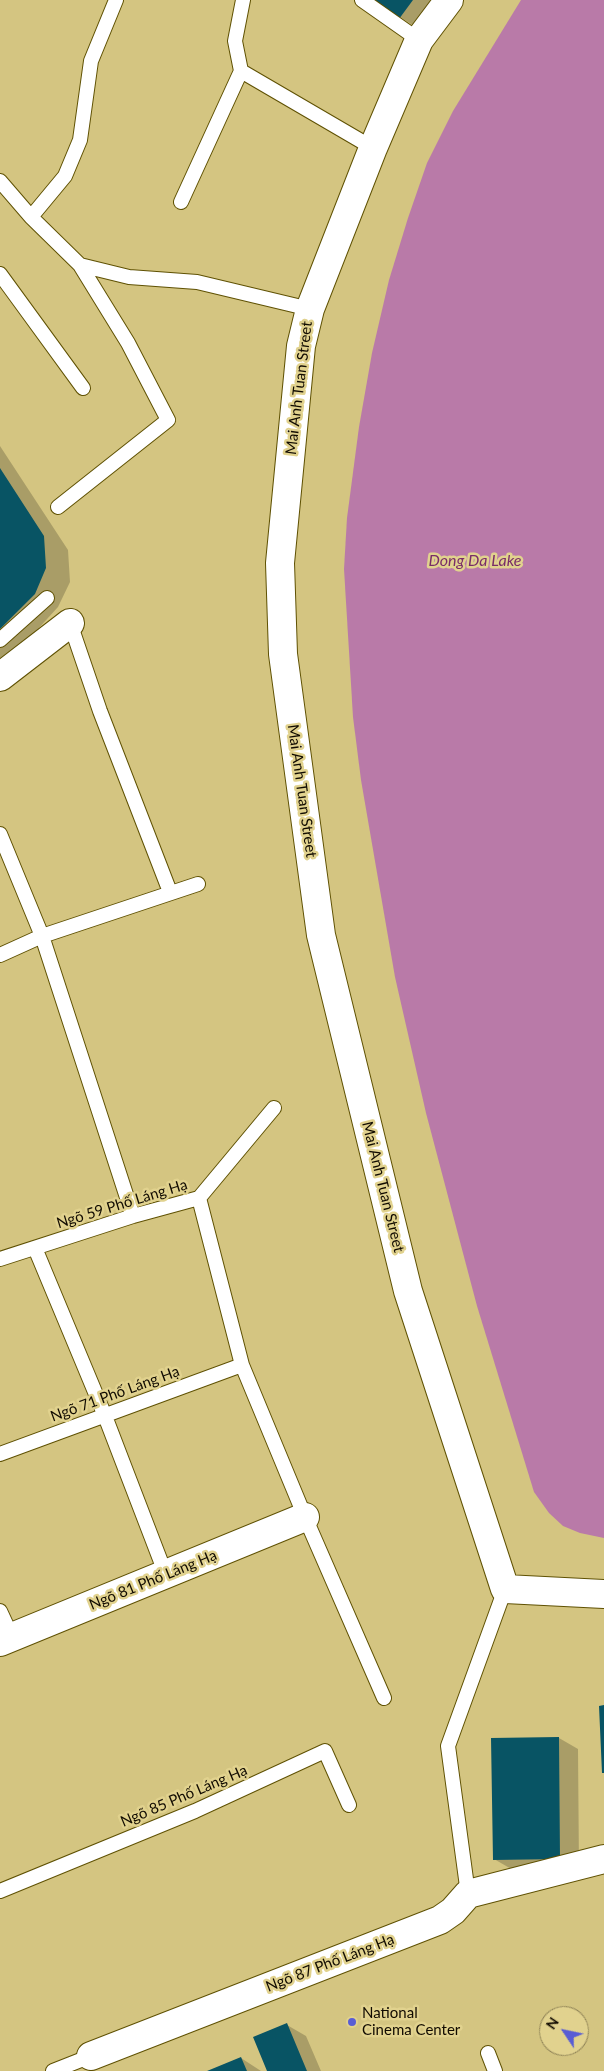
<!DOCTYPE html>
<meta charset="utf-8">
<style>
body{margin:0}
#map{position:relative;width:604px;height:2071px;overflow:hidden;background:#d4c581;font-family:Lato,sans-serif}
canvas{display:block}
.north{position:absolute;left:539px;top:2006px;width:50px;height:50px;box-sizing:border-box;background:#e1d28e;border:1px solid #8e8255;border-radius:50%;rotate:304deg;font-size:14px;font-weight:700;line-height:20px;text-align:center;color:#110b00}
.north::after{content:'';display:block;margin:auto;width:18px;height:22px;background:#595dd4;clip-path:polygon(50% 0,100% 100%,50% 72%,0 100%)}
</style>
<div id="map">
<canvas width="604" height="2071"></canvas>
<div class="north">N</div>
</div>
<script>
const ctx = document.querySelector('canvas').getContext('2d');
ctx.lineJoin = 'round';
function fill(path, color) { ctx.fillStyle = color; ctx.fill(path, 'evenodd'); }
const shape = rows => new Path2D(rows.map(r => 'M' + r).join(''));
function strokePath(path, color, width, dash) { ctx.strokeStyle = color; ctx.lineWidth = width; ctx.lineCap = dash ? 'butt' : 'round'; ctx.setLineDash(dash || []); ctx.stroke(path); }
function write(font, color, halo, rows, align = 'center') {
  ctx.font = font + ' Lato,sans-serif'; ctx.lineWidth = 5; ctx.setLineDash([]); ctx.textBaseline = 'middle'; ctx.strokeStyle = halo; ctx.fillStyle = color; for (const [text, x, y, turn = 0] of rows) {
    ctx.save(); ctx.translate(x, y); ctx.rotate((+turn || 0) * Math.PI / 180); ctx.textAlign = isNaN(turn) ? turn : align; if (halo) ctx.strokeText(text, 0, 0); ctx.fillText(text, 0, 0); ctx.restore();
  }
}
fill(shape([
 [521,0,604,0,604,1538,580,1533,563,1526,549,1513,534,1492,477,1306,426,1113,395,977,361,780,353,717,344,569,347,518,359,427,372,353,389,280,408,218,427,163,453,111]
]), '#b97aa8');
fill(shape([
 [374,0,432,0,414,26],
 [0,446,68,550,70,582,58,607,37,630,0,664],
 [559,1738,578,1749,579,1869,513,1870,494,1859],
 [287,2025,306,2036,321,2071,268,2071],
 [241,2058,261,2071,210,2071]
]), '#0003');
fill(shape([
 [372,0,413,0,399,19],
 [0,468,44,536,46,568,35,594,0,629],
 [604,1705,604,1773,602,1773,599,1706],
 [559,1737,560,1859,493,1860,491,1738],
 [287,2023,307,2071,267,2071,253,2037],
 [241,2057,247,2071,207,2071]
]), '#085464');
const service = shape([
 [243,0,235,41,241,71,373,148],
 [362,0,419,40],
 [0,181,31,217,80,265,129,277,197,282,310,309],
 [181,202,241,71],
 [31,217,65,176,80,140,91,61,116,0],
 [0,274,83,388],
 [58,507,168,420,128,343,80,265],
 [70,623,100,711,170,892],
 [0,640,47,598],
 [0,834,42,936,133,1216],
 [0,955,42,936,198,884],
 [199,1198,242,1365,305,1517,384,1698],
 [35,1248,105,1416,166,1575],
 [0,1259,133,1216,199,1198,274,1108],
 [0,1454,242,1365],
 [0,1611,12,1637],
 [0,1891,195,1811,325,1751,349,1805],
 [468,1894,448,1746,505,1589],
 [488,2053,495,2071],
 [53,2071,91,2056]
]);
const minor = shape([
 [0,677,70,623],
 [0,1642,305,1517],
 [91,2056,440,1920,453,1911,468,1894,604,1859]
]);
const tertiary = shape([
 [449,0,419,40,373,148,310,309,301,346,280,563,283,654,321,935,408,1291,505,1589,604,1594]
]);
strokePath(service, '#5f5103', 16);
strokePath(minor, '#5f5103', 30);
strokePath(tertiary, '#5f5103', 30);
strokePath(service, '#fff', 14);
strokePath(minor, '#fff', 28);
strokePath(tertiary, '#fff', 28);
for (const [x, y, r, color] of [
 [352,2022,5,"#595dd4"]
]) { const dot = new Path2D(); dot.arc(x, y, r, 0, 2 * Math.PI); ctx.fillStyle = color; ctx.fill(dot); strokePath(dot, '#e1d28e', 2); }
write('15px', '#110b00', '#e1d28e', [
 ["Mai Anh Tuan Street",299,388,-83],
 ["Mai Anh Tuan Street",302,791,82],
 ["Mai Anh Tuan Street",383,1187,76],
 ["Ngõ 59 Phố Láng Hạ",122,1204,-17],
 ["Ngõ 71 Phố Láng Hạ",115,1394,-20],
 ["Ngõ 81 Phố Láng Hạ",153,1580,-22],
 ["Ngõ 85 Phố Láng Hạ",184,1796,-23],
 ["Ngõ 87 Phố Láng Hạ",330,1963,-21]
]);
write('15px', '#110b00', '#e1d28e', [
 ["National",362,2013],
 ["Cinema Center",362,2030]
], 'left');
write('italic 16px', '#792d68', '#e1d28e', [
 ["Dong Da Lake",475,561]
]);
</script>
